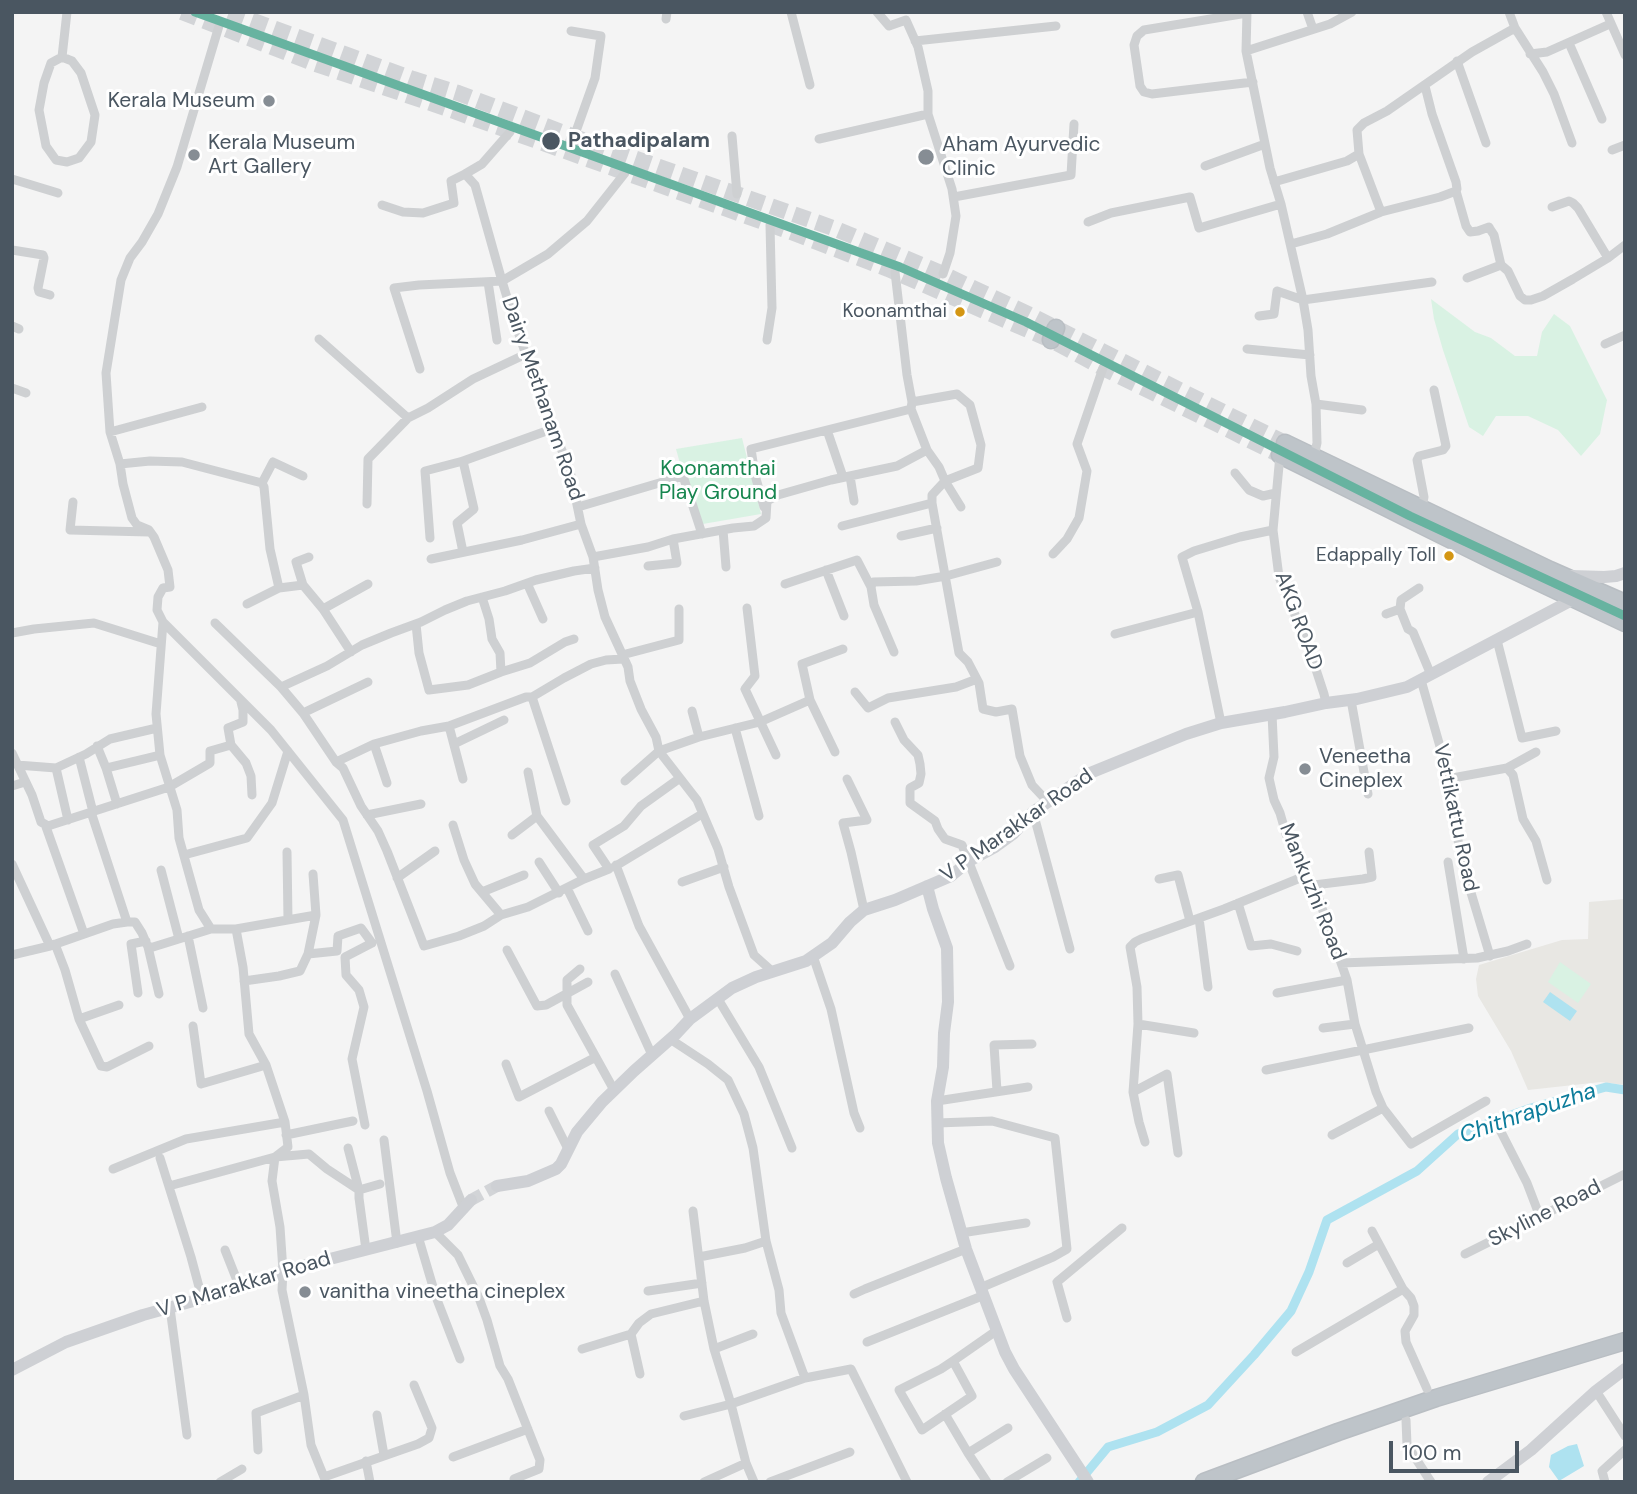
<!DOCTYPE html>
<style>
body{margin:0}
#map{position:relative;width:1637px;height:1494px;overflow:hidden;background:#f4f4f4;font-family:"DM Sans",sans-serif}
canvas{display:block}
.frame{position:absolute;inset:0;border:14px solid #4a5661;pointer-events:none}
.scale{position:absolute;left:1389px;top:1441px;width:130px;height:32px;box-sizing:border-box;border:4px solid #4a5661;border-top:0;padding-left:9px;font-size:21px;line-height:24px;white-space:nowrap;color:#4a5661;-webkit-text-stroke:5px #fff;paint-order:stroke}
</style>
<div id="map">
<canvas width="1637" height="1494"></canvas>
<div class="frame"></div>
<div class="scale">100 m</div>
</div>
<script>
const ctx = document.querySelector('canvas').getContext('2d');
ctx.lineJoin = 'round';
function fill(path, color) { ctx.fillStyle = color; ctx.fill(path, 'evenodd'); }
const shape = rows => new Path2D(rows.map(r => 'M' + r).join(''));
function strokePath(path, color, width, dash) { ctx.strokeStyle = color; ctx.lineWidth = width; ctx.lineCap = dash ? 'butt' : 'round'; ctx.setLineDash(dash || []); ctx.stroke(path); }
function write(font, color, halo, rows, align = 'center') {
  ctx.font = font + ' "DM Sans",sans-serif'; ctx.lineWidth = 6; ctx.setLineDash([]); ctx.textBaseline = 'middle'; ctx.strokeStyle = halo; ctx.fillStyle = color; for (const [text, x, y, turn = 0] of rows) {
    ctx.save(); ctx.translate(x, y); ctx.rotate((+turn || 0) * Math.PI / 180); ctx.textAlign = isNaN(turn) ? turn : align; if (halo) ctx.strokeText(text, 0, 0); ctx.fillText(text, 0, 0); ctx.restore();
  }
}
fill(shape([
 [1625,899,1625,1085,1601,1082,1528,1090,1511,1051,1478,996,1476,979,1479,965,1562,940,1588,939,1589,902]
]), '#e8e7e3');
fill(shape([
 [1431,299,1475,332,1491,338,1515,356,1537,356,1542,332,1554,314,1570,326,1607,400,1600,434,1581,456,1558,430,1528,416,1496,416,1483,436,1469,427,1443,350,1434,319],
 [742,438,761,514,697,525,676,449],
 [1560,962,1591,984,1578,1003,1548,982]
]), '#d9f2e3');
fill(shape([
 [1550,992,1577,1011,1570,1021,1543,1002],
 [1577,1444,1584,1466,1559,1481,1549,1467,1551,1455,1568,1446]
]), '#aee2f0');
strokePath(shape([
 [1079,1482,1108,1447,1157,1432,1208,1405,1254,1355,1291,1311,1309,1272,1327,1220,1417,1171,1458,1134,1531,1108,1606,1087,1625,1090]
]), '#aee2f0', 9);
strokePath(shape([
 [471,1200,497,1186]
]), '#d2d4d7', 12, [12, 6]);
strokePath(shape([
 [182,12,313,63,451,110,791,232,888,269,1053,341,1103,368,1280,455],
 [229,12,413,79,458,93,588,142,836,229,943,274,1028,314,1285,443]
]), '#d2d4d7', 16, [16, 8]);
const highway = shape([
 [1051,340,1056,328],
 [1285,443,1550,570,1625,603],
 [1280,455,1494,561,1625,623],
 [1204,1482,1338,1432,1436,1398,1625,1341]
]);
strokePath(highway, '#b9bec3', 19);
strokePath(shape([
 [791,12,810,85],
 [877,12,889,26,906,20,918,47,928,91,928,114,952,189,956,216,950,253,943,274],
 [1247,12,1246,51,1270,168,1281,204,1303,300,1308,330,1311,376,1316,404,1317,443,1314,456],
 [1307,12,1313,29],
 [1509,12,1515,28,1543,72,1554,94,1572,143],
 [1606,12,1625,55],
 [1247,13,1144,30,1137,36,1134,45,1140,86,1144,92,1152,94,1253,82],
 [666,19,667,12],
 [219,26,177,167,158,214,142,242,130,258,121,280,106,373,110,432,120,464,150,461,182,462,262,483,264,487,270,549,279,588,303,585,323,609,351,652],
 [571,31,601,36,595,78,574,137],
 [915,41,1056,26],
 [1569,43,1602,119],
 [1246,51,1330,24,1352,12],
 [1530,54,1547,52,1610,24],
 [62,57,72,61,81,73,95,115,91,142,79,158,67,162,56,160,46,146,39,110,44,83,51,63,62,57],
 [62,57,67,12],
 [1457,61,1486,143],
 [1425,86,1432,114,1456,182,1457,189,1456,191,1466,226,1470,232,1478,231,1489,227,1490,229,1494,235,1501,265,1508,271,1520,296,1525,300,1531,300,1543,296,1573,279,1608,258,1625,245],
 [732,136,737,194],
 [819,139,928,114],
 [1612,150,1625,145],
 [1359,154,1381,212],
 [1205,166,1265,144],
 [625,173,587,221,548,254,502,281,513,317,537,387,570,471,581,524,593,557,598,590,605,617,628,667,630,681,641,709,656,737,659,751,697,800,718,849,729,887,754,955,773,972],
 [12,179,58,193],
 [1274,182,1347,161,1359,154,1357,130,1364,123,1387,111,1472,52,1515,28],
 [954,197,1071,175,1074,124],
 [382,205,403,212,423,213,454,203,451,181,465,174],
 [1552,207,1569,201,1573,203,1578,208,1608,258],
 [1088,222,1111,213,1190,197,1199,228,1281,204],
 [1291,244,1327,234,1381,212,1440,197,1456,191],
 [12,250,43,255,44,258,38,288,39,292,50,295],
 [895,272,907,375,912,402,911,409,927,450,939,467,945,481,932,495,932,503,959,653,968,662,979,683,983,709,996,712,1012,709,1020,756,1032,785,1047,801],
 [1467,278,1501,265],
 [488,282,497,340],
 [1259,316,1274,314,1277,291,1303,300,1432,282],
 [12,326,19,329],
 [319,339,408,418],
 [767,340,772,308,770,225],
 [1605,344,1625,335],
 [1247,349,1310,355],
 [420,369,394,288,419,285,502,281,475,185,465,174,482,164,510,132],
 [12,388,26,393],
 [912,402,957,394,970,405,981,445,978,468,945,481,961,507],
 [1316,404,1362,410],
 [827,430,843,477],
 [110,432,202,407],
 [1280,455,1273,530,1279,577,1309,648,1324,694,1326,703],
 [463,461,474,509,457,523,463,552],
 [120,464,123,484,132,518,137,525,149,530,154,537,168,570,170,587,163,588,158,597,157,610,163,622,271,730,343,820,427,1091,450,1173,464,1209],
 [1235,473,1249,490,1263,496,1276,493],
 [850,476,854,501],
 [262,483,273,462,303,476],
 [73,502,70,530,149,532],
 [367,504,368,459,408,418,428,408,473,379,526,354],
 [578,507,683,476,702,534],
 [764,507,755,475,751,449,911,409],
 [1422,508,1424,497,1417,460,1419,456,1443,450,1446,446,1434,390],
 [842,526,932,503],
 [723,530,726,567],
 [901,536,937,528],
 [430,538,425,471,463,461,552,429],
 [1053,554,1067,539,1079,518,1087,471,1077,444,1103,368],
 [593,557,648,547,673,539,733,528,754,526,766,518,767,501,778,495,831,480,897,466,927,450],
 [431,559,522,540,581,524],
 [648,566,677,563,673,539],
 [826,570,844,616],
 [527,583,543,619],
 [785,584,857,560,871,587],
 [303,585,296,562,309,557],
 [482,597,489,619,492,639,500,653,501,672,530,663,565,642,574,639],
 [247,604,279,588],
 [747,608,755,676,745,689,776,755],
 [323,609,368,584],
 [1400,609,1401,600,1419,588],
 [1386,614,1400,609,1408,629,1413,632,1431,675],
 [163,622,156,714,160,755,177,810,179,838,199,910,211,929,236,929,243,967,249,1034,266,1065,285,1122,288,1147,275,1157,272,1181,280,1227,283,1271,282,1290,304,1395,311,1445,326,1482],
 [215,623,281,687,303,713,336,762,343,768,361,806,378,831,387,851,424,946,459,936,484,926,501,915,528,907,584,879,609,869,593,845,624,826,641,806,680,778],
 [416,624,419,653,429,690,468,685,501,672],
 [12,633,34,629,94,623,161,644],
 [1115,634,1198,612],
 [1497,640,1522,738,1556,731],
 [894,652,874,605,871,587,873,582,916,581,946,576,997,562],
 [622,655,679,640,679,609],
 [1421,680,1445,764,1450,805,1466,876,1490,956],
 [281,687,327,666,362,645,391,633,421,622,445,610,467,601,505,591,536,580,574,571,595,568],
 [855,692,868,708,888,698,956,687,977,679],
 [532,697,566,801],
 [1351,700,1368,794],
 [692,711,699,737],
 [303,713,368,682],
 [1272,714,1274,757,1269,778,1274,800,1280,813,1286,834,1305,876,1314,885,1347,980,1355,1024,1376,1092,1383,1108,1411,1144,1486,1101],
 [895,722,904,740,918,755,920,764,921,774,919,783,910,788,910,803,935,821,938,829,945,839,962,845,1010,966],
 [1221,723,1198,612,1182,557,1194,551,1240,537,1273,530],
 [449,726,463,779],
 [735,728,759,816],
 [374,744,387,783],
 [454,744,504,720],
 [231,745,246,763,251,776,252,795],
 [97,746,106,768],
 [835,752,810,700,802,664,843,649],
 [12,753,32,795,41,822,48,826,169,787,210,763,210,751,231,745,228,728,243,722,243,710,241,702],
 [79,757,93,812],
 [336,762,374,744,421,731,449,726,526,697,532,697,564,678,591,664,606,660,623,659],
 [17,765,56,768,68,820],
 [56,768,86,754,110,739,157,728],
 [1507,768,1513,775,1523,819,1536,841,1547,880],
 [528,772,537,816,584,879],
 [847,779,867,820,843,823,851,852,864,910],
 [1447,779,1507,768,1536,752],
 [625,781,659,751,699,737,760,722,810,700],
 [12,786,25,782],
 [117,804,106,768,160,755],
 [91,812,127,922],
 [1033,812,1070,949],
 [367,815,421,804],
 [45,824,84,934],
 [453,825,464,860,475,884,501,915],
 [512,835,537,816],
 [287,852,288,920],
 [184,855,247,838,272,803,288,751],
 [539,862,559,893],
 [1448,862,1464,959],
 [12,864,50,946],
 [616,865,639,926,690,1019],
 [614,867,702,814],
 [161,870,179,939],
 [397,878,435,851],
 [1159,879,1178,875,1190,921],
 [682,882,724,867],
 [1314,885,1363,879,1372,877,1369,852],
 [567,888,588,931],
 [482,892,524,875],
 [1238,903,1251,946,1271,944,1297,951],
 [1199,918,1208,987],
 [236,929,316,915,313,874],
 [188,936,203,1008],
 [55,944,65,970,79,1019,119,1005],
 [148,947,159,994],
 [507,950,537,1006,546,1005,588,982],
 [308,954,337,951,338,936,361,928,372,943,345,957,346,975,359,990,364,1007,352,1059,365,1125],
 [12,955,50,946,113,924,127,922,135,922,142,933,148,947,153,947,211,929],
 [813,956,831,1009,854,1113,860,1128],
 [1341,963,1477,958,1508,951,1527,944],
 [580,969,567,980,567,1005,614,1090],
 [615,974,652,1055],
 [244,981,279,976,300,971,308,954,316,915],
 [138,993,131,944,146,941],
 [1277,993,1347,980],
 [718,999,759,1067,792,1148],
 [79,1019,101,1066,107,1067,149,1046],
 [1138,1024,1194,1033],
 [193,1026,201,1084,266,1065],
 [1323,1028,1355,1024],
 [670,1039,708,1064,728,1080,744,1114,753,1148,766,1241,779,1290,781,1313,805,1378],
 [506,1064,519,1097,596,1057],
 [1266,1070,1469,1028],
 [997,1091,994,1045,1032,1044],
 [1133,1092,1167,1074,1178,1153],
 [937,1101,1028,1087],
 [549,1111,568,1149],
 [937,1123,992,1121,1055,1138,1067,1249,1053,1257,980,1288],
 [1497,1124,1527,1183,1540,1217],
 [286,1135,353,1121],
 [1332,1135,1383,1108],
 [384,1140,397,1243],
 [1145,1142,1139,1122,1133,1092,1138,1024,1137,987,1130,947,1135,942,1141,939,1224,909,1305,876],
 [348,1148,359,1190],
 [160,1158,191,1257,202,1298],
 [113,1169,186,1139,285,1122],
 [169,1186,275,1157,309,1154,327,1169,359,1190],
 [693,1211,704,1301,714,1349,731,1404,746,1463,754,1482],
 [1372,1231,1403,1289],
 [435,1232,458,1255,479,1298,487,1320,500,1366,508,1379,540,1460,539,1469,514,1479],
 [961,1233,1026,1223],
 [418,1236,436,1297,460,1359],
 [225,1250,240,1288],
 [366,1250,359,1198,359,1190,380,1184],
 [1465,1254,1625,1174],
 [699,1257,745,1248,766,1241],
 [1347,1263,1379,1244],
 [648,1291,702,1283],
 [854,1294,865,1289,966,1249],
 [170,1308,187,1435],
 [1067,1318,1057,1282,1122,1228],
 [867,1342,982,1296],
 [582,1349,631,1334],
 [714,1349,753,1334],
 [1296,1352,1403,1289,1411,1298,1414,1306,1414,1315,1405,1331,1406,1342,1427,1389],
 [953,1361,972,1396,922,1430,899,1390,941,1369,953,1361,996,1331],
 [640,1374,631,1334,639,1323,651,1314,704,1301],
 [1596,1391,1625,1436],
 [945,1414,968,1453,987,1482],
 [377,1415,384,1455],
 [684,1416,731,1404,805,1378,851,1369,907,1482],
 [1406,1420,1407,1445,1431,1482],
 [258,1450,256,1413,304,1395],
 [968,1453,1008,1428],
 [453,1457,528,1429],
 [366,1461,370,1482],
 [324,1477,418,1444,429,1438,432,1428,414,1385],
 [220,1482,242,1469],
 [704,1482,746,1463],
 [770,1482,850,1452],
 [1007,1482,1047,1458],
 [1605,1482,1602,1471,1625,1450]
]), '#ced0d2', 9);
strokePath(shape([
 [1571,576,1604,577,1616,576,1625,573],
 [927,886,933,909,947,948,948,1002,944,1033,943,1067,937,1101,938,1143,946,1178,966,1249,1005,1352,1014,1369,1088,1482],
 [497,1186,528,1181,556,1169,561,1164,577,1132,602,1102,634,1071,676,1034,690,1019,732,988,756,977,806,961,832,943,850,922,864,910,895,900,951,876,969,861,995,847,1013,834,1033,812,1090,773,1186,734,1221,723,1285,712,1326,703,1357,699,1407,687,1574,599],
 [12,1370,66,1342,143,1315,240,1288,283,1271,435,1232,448,1225,471,1200],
 [1488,1482,1531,1450,1596,1391,1625,1369]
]), '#ced0d4', 12);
strokePath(highway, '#bec4c9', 16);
strokePath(shape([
 [195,12,900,267,1026,322,1410,516,1625,616]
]), '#67b3a0', 9);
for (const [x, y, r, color] of [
 [269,101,7,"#868d94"],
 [551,141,10,"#4a5661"],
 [194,155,7,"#868d94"],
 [926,157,9,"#868d94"],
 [960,312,6,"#d49613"],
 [1449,556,6,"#d49613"],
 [1305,769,7,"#868d94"],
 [305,1292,7,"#868d94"]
]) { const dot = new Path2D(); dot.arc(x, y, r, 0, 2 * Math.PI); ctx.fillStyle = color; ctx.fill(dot); strokePath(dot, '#fff', 2.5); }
write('19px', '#4a5661', '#fff', [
 ["Koonamthai",947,312],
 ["Edappally Toll",1436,556]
], 'right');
write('21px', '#4a5661', '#fff', [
 ["Kerala Museum",255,101,"right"],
 ["Kerala Museum",208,143],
 ["Art Gallery",208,167],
 ["Aham Ayurvedic",942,145],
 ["Clinic",942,169],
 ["Veneetha",1319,757],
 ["Cineplex",1319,781],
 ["vanitha vineetha cineplex",319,1292]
], 'left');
write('bold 21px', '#4a5661', '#fff', [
 ["Pathadipalam",568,141]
], 'left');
write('21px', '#4a5661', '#fff', [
 ["Dairy Methanam Road",542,399,71],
 ["AKG ROAD",1298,621,70],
 ["Vettikattu Road",1455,818,78],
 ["V P Marakkar Road",1017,826,-35],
 ["Mankuzhi Road",1312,892,68],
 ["Skyline Road",1545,1214,-27],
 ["V P Marakkar Road",244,1285,-17]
]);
write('21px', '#17864f', '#fff', [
 ["Koonamthai",718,469],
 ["Play Ground",718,493]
]);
write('italic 23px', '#0c7c9b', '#fff', [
 ["Chithrapuzha",1528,1114,-19]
]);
</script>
